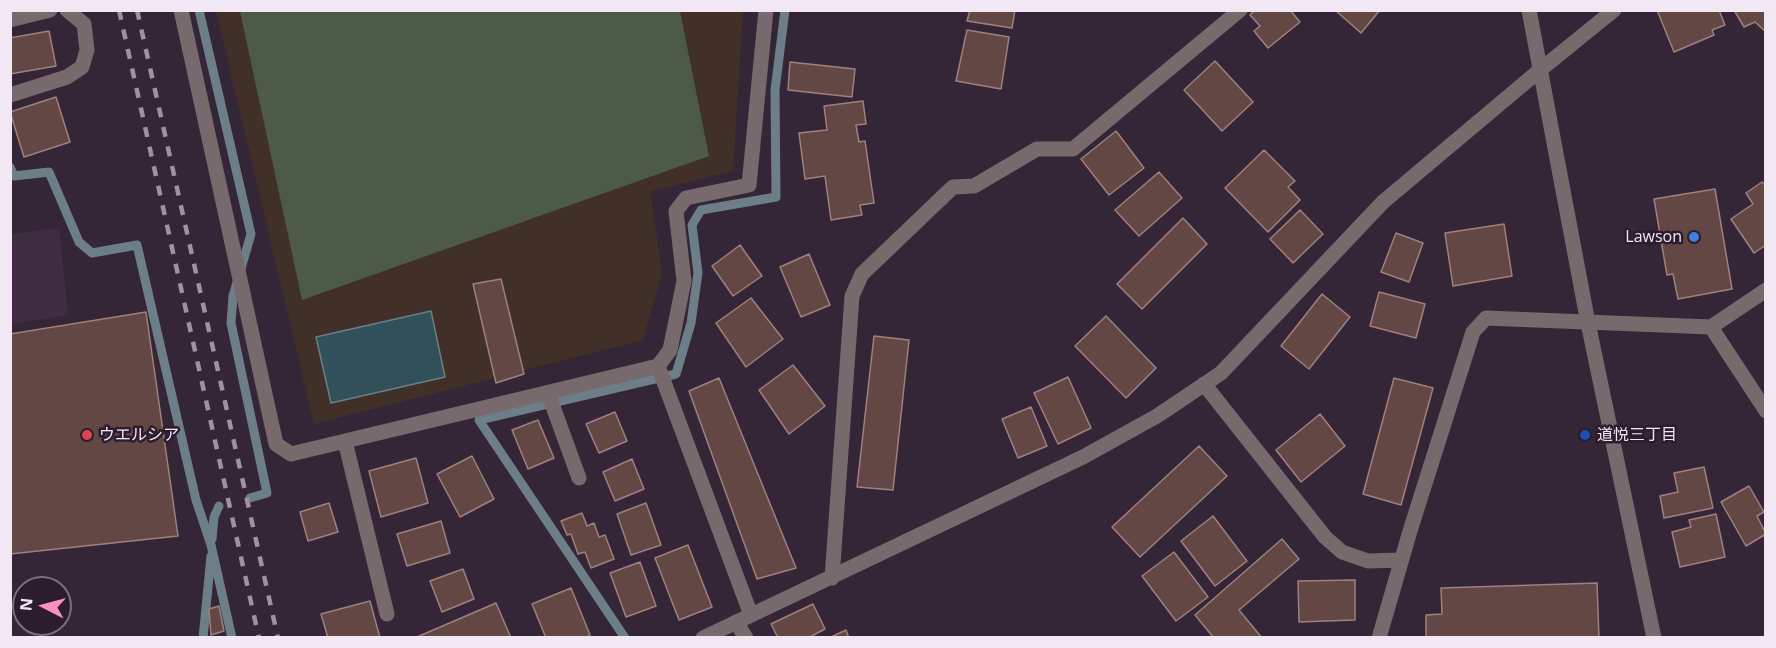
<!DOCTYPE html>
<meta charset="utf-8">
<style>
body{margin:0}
#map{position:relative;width:1776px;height:648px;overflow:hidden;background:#352637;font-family:"Open Sans",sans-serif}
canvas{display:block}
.frame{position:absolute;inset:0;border:12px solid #f2e8f3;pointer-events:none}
.north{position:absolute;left:12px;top:576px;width:60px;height:60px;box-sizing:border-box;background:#2b1d2d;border:2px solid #7b6e7c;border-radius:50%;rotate:276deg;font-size:16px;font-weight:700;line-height:24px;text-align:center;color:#f2e8f3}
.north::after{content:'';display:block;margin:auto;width:21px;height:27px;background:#fc8fc2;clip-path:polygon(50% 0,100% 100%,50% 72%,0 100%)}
</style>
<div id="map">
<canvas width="1776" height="648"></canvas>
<div class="frame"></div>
<div class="north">N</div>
</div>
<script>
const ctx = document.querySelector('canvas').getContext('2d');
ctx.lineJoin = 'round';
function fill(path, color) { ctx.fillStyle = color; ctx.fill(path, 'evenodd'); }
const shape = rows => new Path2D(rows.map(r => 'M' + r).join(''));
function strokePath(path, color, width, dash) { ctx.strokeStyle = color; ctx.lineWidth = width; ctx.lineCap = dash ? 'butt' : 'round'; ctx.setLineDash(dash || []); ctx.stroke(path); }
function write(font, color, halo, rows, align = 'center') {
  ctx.font = font + ' "Open Sans","Noto Sans JP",sans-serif'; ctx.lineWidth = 5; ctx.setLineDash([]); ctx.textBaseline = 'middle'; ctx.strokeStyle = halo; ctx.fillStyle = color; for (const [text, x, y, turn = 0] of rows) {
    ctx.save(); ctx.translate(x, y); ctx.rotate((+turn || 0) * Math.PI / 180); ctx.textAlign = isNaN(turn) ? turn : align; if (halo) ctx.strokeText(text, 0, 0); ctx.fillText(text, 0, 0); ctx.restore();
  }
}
fill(shape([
 [59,228,68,315,11,324,11,234]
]), '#412d43');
fill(shape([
 [216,11,743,11,733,171,650,191,662,273,643,340,314,424]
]), '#413027');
fill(shape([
 [240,11,680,11,709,156,302,300]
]), '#4d5a47');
const water = shape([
 [431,311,445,377,331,403,316,337,431,311]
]);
fill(water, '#32505a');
strokePath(water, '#6c7e88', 1.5);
strokePath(shape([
 [199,10,251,234,233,296,231,323,267,493,250,498],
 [10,167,14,176,49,172,79,242,92,253,137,245,196,500,211,545,232,638],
 [212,539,214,517,219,506],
 [203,638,211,556],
 [625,638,479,420,676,374,691,323,698,273,692,225,701,210,776,197,775,90,785,10]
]), '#6c7e88', 9);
const building = shape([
 [970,10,1015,10,1012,28,967,21,970,10],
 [1255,10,1290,10,1300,22,1268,48,1254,31,1260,26,1250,15,1255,10],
 [1335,10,1380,10,1361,33,1335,10],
 [1657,10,1719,10,1725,25,1712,30,1714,35,1674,52,1657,10],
 [1734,10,1766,10,1766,32,1755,22,1744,27,1734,10],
 [967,30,1009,37,1001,89,956,81,967,30],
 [49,31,56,66,10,74,10,38,49,31],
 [1215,61,1253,102,1222,131,1184,90,1215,61],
 [790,62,855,69,852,97,788,90,790,62],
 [56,97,70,142,24,157,10,112,56,97],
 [863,101,866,124,856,125,859,142,865,141,874,203,860,205,862,215,831,220,825,176,805,179,799,133,827,130,824,106,863,101],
 [1116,131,1144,168,1109,195,1081,159,1116,131],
 [1264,150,1295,181,1288,187,1300,200,1268,232,1225,188,1264,150],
 [1159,172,1182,198,1139,236,1115,210,1159,172],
 [1762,182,1766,186,1766,245,1754,253,1731,219,1753,204,1746,193,1762,182],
 [1715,189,1732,289,1678,299,1673,274,1667,275,1654,199,1715,189],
 [1300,210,1323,234,1293,263,1270,239,1300,210],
 [1183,218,1207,244,1142,309,1117,284,1183,218],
 [1504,224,1512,276,1453,286,1445,233,1504,224],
 [1396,233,1423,243,1409,282,1381,272,1396,233],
 [740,245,762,276,733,296,712,266,740,245],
 [809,254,830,305,801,317,780,267,809,254],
 [501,279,524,374,496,383,473,284,501,279],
 [1379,292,1425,304,1416,338,1370,326,1379,292],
 [1322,294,1350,317,1309,369,1281,346,1322,294],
 [751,298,783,339,746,367,716,323,751,298],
 [146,312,178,536,10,554,10,334,146,312],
 [1106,316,1156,368,1126,398,1075,346,1106,316],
 [874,336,909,340,893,490,857,487,874,336],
 [793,365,825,406,789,434,759,390,793,365],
 [1068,377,1091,428,1058,444,1034,393,1068,377],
 [719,378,796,568,757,579,689,391,719,378],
 [1394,378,1433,388,1401,505,1363,494,1394,378],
 [1031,407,1047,446,1018,458,1002,419,1031,407],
 [615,412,627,441,599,453,586,424,615,412],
 [1320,414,1345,446,1301,482,1276,450,1320,414],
 [538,420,554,458,528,469,512,430,538,420],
 [1199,446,1227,476,1140,557,1112,527,1199,446],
 [472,456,494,499,460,517,437,474,472,456],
 [416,458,428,503,381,517,369,471,416,458],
 [632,459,644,489,615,501,603,472,632,459],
 [1704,467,1713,508,1664,518,1660,496,1678,492,1674,473,1704,467],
 [1749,486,1764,512,1757,516,1766,534,1746,546,1721,502,1749,486],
 [329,503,338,532,308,541,300,512,329,503],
 [646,503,661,545,631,555,617,514,646,503],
 [582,513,587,526,594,523,599,537,605,535,614,559,591,568,585,552,578,554,571,534,567,535,561,521,582,513],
 [1716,514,1725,557,1680,567,1672,532,1691,527,1689,520,1716,514],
 [1213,516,1247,561,1215,586,1181,541,1213,516],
 [441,521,450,553,407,566,397,534,441,521],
 [1282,539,1299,559,1239,610,1262,638,1214,638,1195,615,1282,539],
 [688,545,712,607,679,620,655,558,688,545],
 [1174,552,1208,597,1176,621,1142,576,1174,552],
 [640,562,656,606,626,617,610,573,640,562],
 [463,569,474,599,442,612,430,581,463,569],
 [1355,580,1355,620,1299,622,1298,581,1355,580],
 [1597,583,1599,638,1426,638,1426,615,1442,614,1441,588,1597,583],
 [571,588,590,635,585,638,546,638,532,604,571,588],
 [370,601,380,638,328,638,321,614,370,601],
 [496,603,511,638,417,638,417,637,496,603],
 [813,604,825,629,808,638,778,638,771,624,813,604],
 [219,606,224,631,211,635,209,609,219,606],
 [846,630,849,638,829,638,846,630]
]);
fill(building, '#634745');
strokePath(building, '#9e817f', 1.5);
strokePath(shape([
 [181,10,276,444,291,454,658,366,670,350,684,281,676,211,686,198,749,185,766,10],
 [10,20,50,10],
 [10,95,67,77,82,67,87,50,84,24,67,10],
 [1711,327,1766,290],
 [658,366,751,615],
 [1204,384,1325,537,1342,552,1368,561,1401,560],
 [548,393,579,478],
 [345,441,387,614],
 [832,578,852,296,862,274,953,187,974,186,1037,149,1073,149,1240,10],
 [736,622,746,638],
 [1379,638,1410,531,1473,332,1486,318,1711,327,1766,411]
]), '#77696c', 15);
strokePath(shape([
 [1529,10,1588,323,1654,638],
 [703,638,1083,457,1157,416,1221,373,1383,202,1540,70,1614,10]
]), '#77696c', 15);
strokePath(shape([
 [119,10,259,638],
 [137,10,278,638]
]), '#9e92a0', 4.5, [10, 10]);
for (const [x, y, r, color] of [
 [1694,237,6,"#3f7fe0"],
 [87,435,6,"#e0444e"],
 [1585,435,6,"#1a4fb4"]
]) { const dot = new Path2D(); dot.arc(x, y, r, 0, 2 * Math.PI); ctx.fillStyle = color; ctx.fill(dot); strokePath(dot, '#2b1d2d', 2); }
write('16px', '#f2e8f3', '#2b1d2d', [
 ["Lawson",1682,237,"right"],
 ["ウエルシア",99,435],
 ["道悦三丁目",1597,435]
], 'left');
</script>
